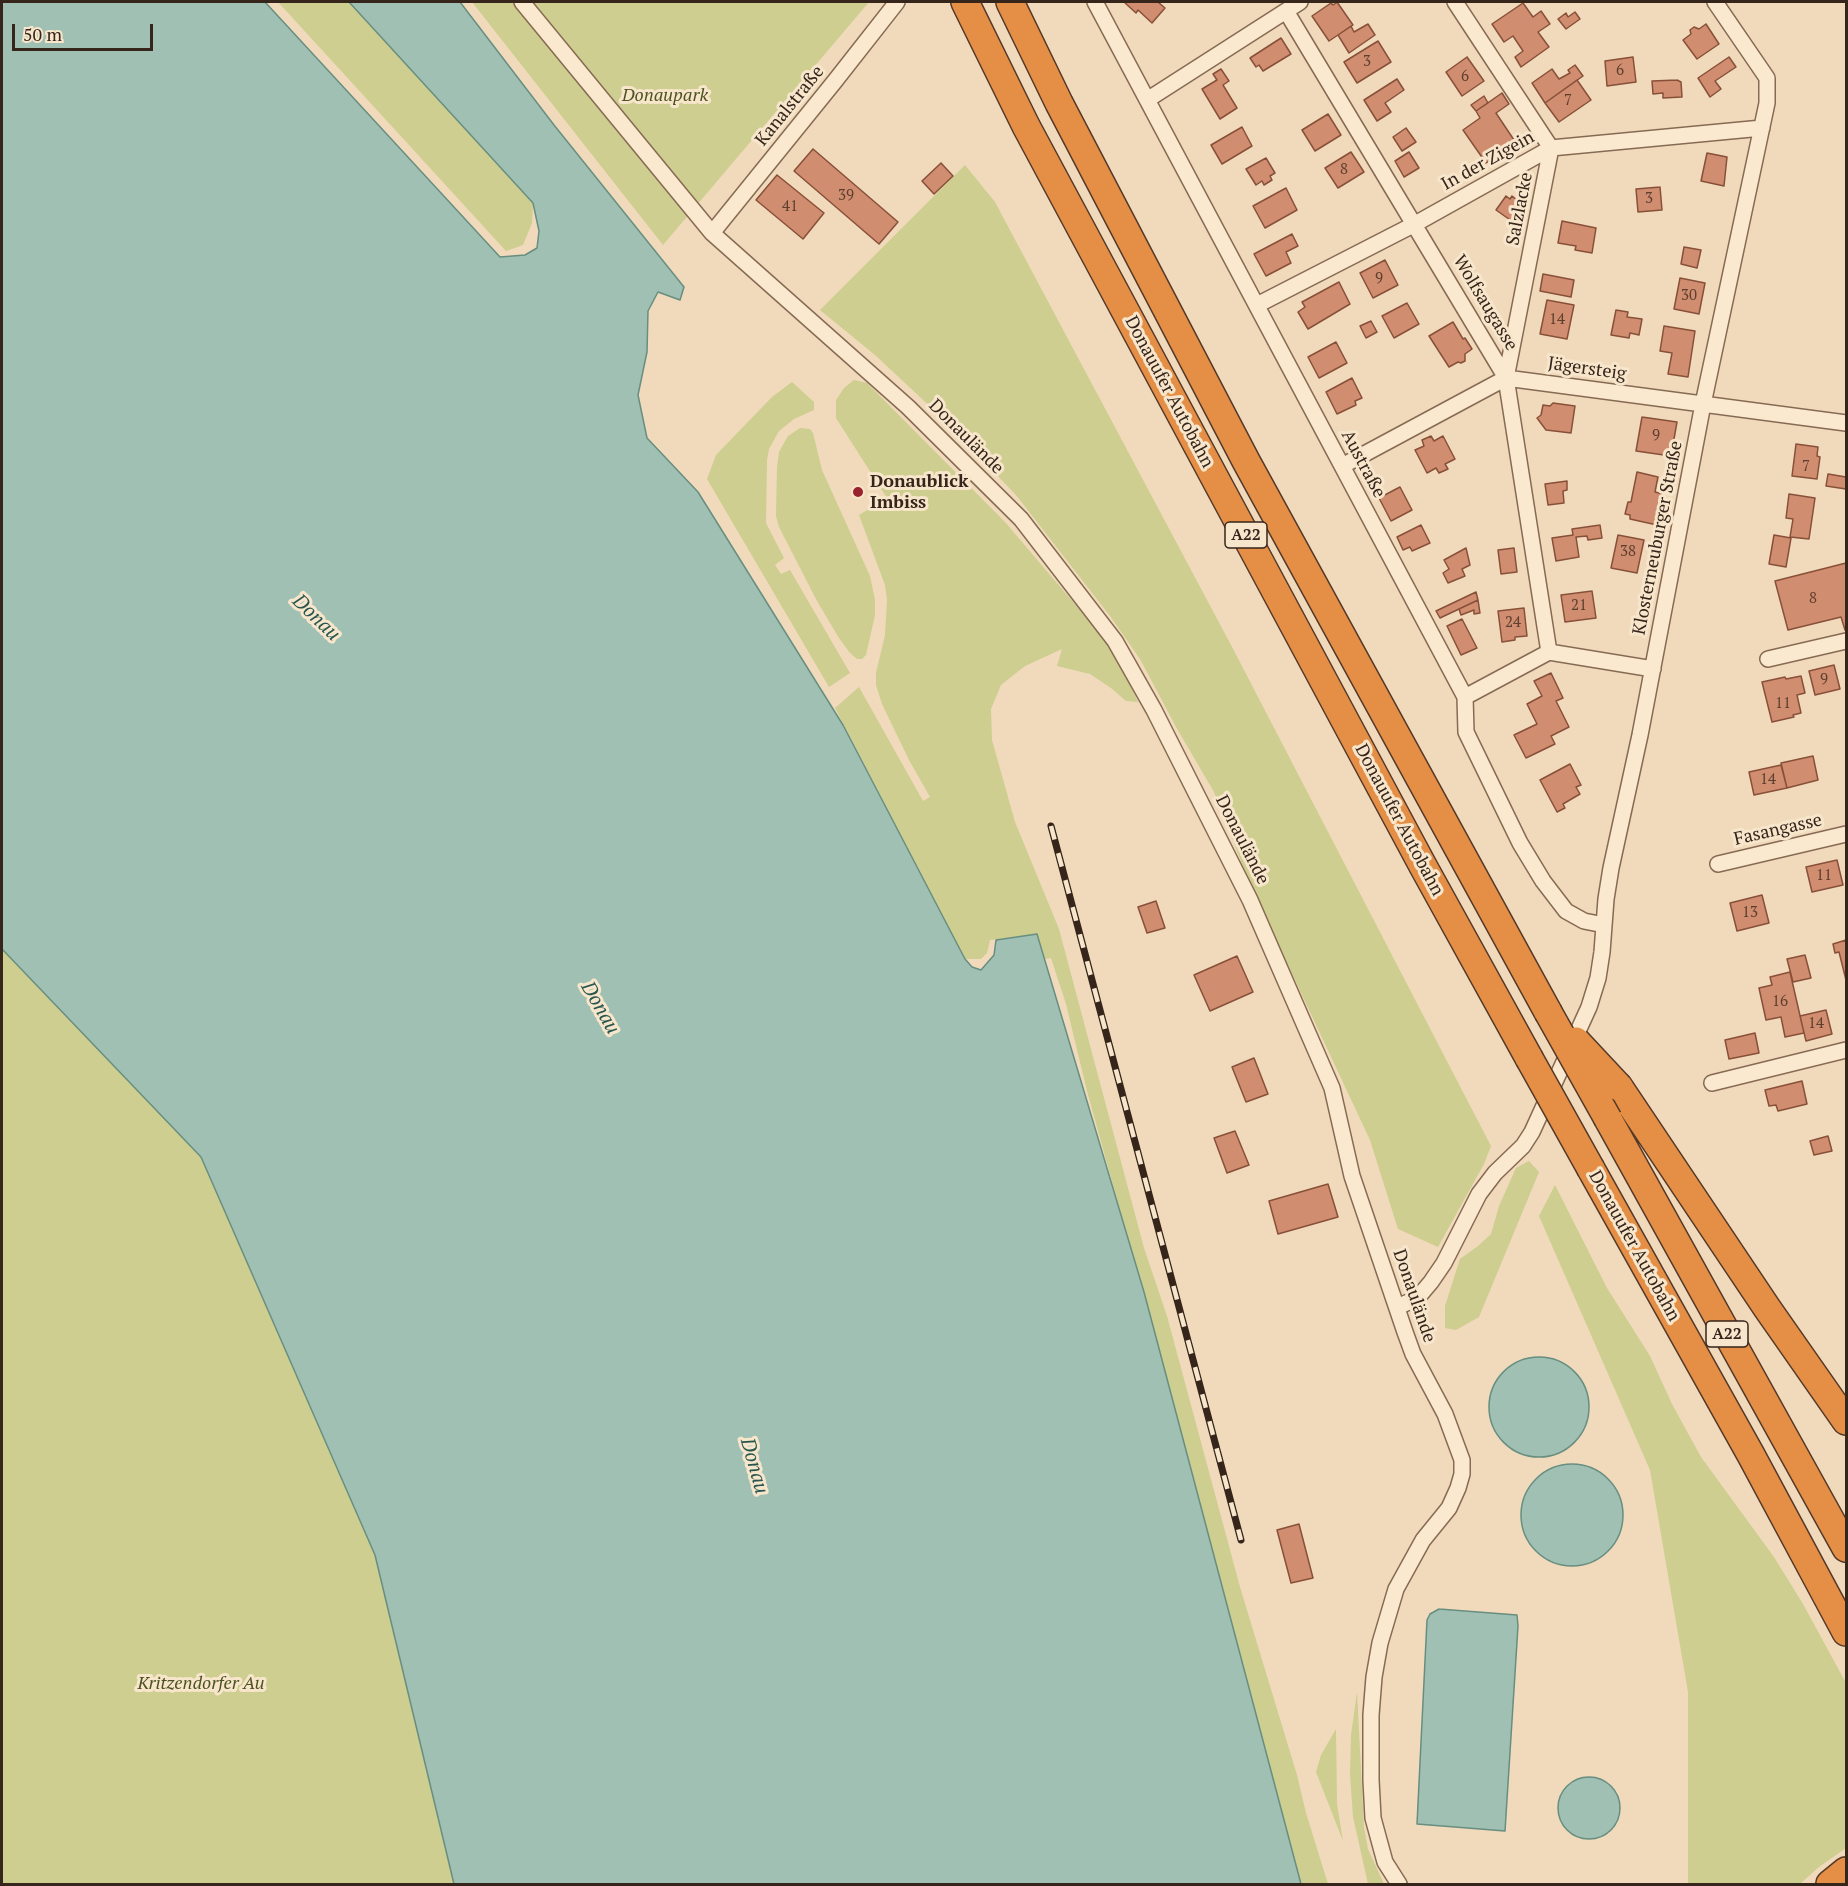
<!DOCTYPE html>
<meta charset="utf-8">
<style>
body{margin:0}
#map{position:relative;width:1848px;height:1886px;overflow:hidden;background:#f0dabb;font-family:"PT Serif",serif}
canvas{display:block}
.frame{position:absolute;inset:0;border:3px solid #36251a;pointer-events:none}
.scale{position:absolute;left:12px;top:24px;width:141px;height:27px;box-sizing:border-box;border:3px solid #36251a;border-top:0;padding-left:8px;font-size:18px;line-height:21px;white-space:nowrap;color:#36251a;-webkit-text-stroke:4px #f7e6cb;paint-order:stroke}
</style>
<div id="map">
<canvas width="1848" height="1886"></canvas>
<div class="frame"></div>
<div class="scale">50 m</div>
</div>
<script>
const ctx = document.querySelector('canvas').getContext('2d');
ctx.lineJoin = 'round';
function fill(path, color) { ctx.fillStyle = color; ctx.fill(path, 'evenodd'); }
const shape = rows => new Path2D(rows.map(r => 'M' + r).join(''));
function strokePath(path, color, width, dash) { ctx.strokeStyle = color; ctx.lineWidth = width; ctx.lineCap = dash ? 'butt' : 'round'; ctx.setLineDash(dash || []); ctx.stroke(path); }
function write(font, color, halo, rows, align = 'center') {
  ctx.font = font + ' "PT Serif",serif'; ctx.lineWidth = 6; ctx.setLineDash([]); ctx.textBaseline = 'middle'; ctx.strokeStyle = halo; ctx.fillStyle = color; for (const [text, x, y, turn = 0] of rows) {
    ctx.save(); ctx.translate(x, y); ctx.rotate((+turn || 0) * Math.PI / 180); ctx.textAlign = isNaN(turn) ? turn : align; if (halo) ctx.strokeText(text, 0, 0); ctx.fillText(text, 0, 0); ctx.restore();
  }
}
fill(shape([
 [278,2,349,2,533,203,532,223,523,245,506,251],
 [472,2,869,2,663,245],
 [965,165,995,202,1231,645,1491,1146,1484,1164,1438,1247,1398,1229,1370,1140,1249,882,1214,792,1176,727,1140,659,1110,616,1016,495,935,411,875,355,820,310],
 [854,380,867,383,1005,522,1102,636,1124,671,1138,702,1126,701,1111,688,1090,674,1057,666,1062,649,1025,666,1001,685,991,709,992,740,1015,822,1059,929,1144,1248,1167,1316,1240,1587,1297,1775,1306,1813,1328,1884,1301,1884,1144,1292,1119,1207,1087,1091,1066,1004,1051,958,1045,959,1037,934,990,940,987,953,981,959,965,959,835,708,859,687,923,801,930,797,909,760,882,704,876,685,876,673,885,635,887,600,885,585,859,515,887,498,836,418,836,400,844,388],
 [792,382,814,402,814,410,794,419,779,431,769,449,767,460,766,523,784,558,775,565,781,574,790,570,850,673,829,687,707,479,716,455,772,397],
 [800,428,810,429,813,433,822,470,870,576,875,600,875,615,866,655,862,659,857,659,850,653,839,638,817,601,779,527,776,516,777,467,779,452,788,436],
 [2,949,201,1157,375,1555,454,1884,2,1884],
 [1529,1161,1539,1172,1479,1317,1456,1330,1445,1328,1445,1306,1460,1259,1478,1246,1491,1234,1499,1206,1516,1168],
 [1555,1185,1607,1288,1650,1356,1672,1404,1701,1457,1774,1557,1803,1604,1846,1683,1846,1848,1819,1867,1800,1884,1688,1884,1688,1692,1650,1470,1539,1216],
 [1357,1692,1364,1827,1368,1849,1384,1884,1368,1884,1353,1817,1350,1774,1351,1735],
 [1336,1729,1337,1804,1343,1841,1316,1772,1321,1755]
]), '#cdce8f');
const water = shape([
 [2,2,265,2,500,257,525,255,537,248,539,231,533,203,349,2,460,2,554,125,684,287,680,300,658,292,648,311,647,352,638,395,647,438,698,492,843,725,965,959,972,967,981,970,994,955,996,940,1037,934,1144,1292,1301,1884,454,1884,375,1555,201,1157,2,949,2,2],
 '1489 1407a50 50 0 1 1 100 0a50 50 0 1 1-100 0Z',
 '1521 1515a51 51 0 1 1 102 0a51 51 0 1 1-102 0Z',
 [1439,1609,1517,1615,1518,1626,1505,1831,1417,1824,1427,1620,1430,1614,1439,1609],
 '1558 1808a31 31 0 1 1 62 0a31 31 0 1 1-62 0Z'
]);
fill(water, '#a0c0b3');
strokePath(water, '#678e80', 1.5);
const building = shape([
 [1124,2,1158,2,1165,8,1152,23,1138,10,1136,13,1124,2],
 [1337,2,1353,25,1329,41,1312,16,1331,3,1333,5,1337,2],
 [1523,3,1533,17,1541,11,1550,24,1538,32,1549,47,1521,67,1515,57,1523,51,1513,36,1504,42,1492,24,1523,3],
 [1575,12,1580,19,1566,29,1558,19,1566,13,1568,17,1575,12],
 [1368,24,1375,35,1349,53,1338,35,1351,26,1354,32,1368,24],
 [1706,24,1719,44,1697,59,1683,40,1691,34,1690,30,1694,27,1699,29,1706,24],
 [1281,38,1291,54,1263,71,1259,65,1256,67,1250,58,1281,38],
 [1378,41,1391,62,1357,83,1344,62,1378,41],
 [1467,57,1484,81,1462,96,1446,72,1467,57],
 [1633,57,1636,82,1607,86,1605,61,1633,57],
 [1729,57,1736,67,1715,81,1721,89,1710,97,1698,78,1729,57],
 [1575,65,1583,76,1545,103,1532,83,1552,69,1559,79,1570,73,1568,70,1575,65],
 [1221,69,1229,81,1223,85,1237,108,1220,119,1202,89,1217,80,1213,74,1221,69],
 [1397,79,1404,90,1385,103,1391,112,1377,121,1364,100,1397,79],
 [1577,80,1591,100,1559,122,1545,103,1577,80],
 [1677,80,1681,82,1682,97,1663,98,1663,93,1653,94,1652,81,1677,80],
 [1502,93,1509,104,1496,113,1516,143,1486,163,1463,130,1480,118,1476,111,1502,93],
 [1484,96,1488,103,1476,111,1471,105,1484,96],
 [1328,114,1341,135,1315,151,1302,130,1328,114],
 [1242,127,1252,146,1222,164,1211,145,1242,127],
 [1406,128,1416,142,1402,151,1393,137,1406,128],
 [813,149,898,222,879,244,794,171,813,149],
 [1351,152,1364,172,1338,188,1325,168,1351,152],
 [1409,152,1419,168,1404,177,1395,161,1409,152],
 [1707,153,1727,157,1724,186,1701,181,1707,153],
 [1266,158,1275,173,1270,176,1272,180,1264,185,1262,181,1256,185,1246,169,1266,158],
 [941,163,953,176,934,194,922,181,941,163],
 [777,175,824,213,803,239,756,200,777,175],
 [1660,187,1662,210,1638,212,1636,189,1660,187],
 [1286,188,1297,210,1265,228,1253,206,1286,188],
 [1506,196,1510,199,1512,196,1517,200,1515,203,1523,208,1513,222,1496,210,1506,196],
 [1562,221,1596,228,1592,253,1575,250,1576,246,1558,243,1562,221],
 [1292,234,1298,246,1286,252,1291,263,1266,276,1254,254,1292,234],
 [1684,247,1701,250,1697,268,1681,264,1684,247],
 [1385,260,1398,285,1373,298,1360,273,1385,260],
 [1543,274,1574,280,1571,297,1540,291,1543,274],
 [1680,278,1705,283,1699,314,1674,309,1680,278],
 [1339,282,1350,304,1308,329,1298,312,1305,307,1302,302,1339,282],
 [1547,300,1574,305,1567,339,1540,334,1547,300],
 [1407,303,1419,324,1394,338,1382,316,1407,303],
 [1616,310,1628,312,1627,317,1642,319,1639,335,1630,333,1629,338,1611,335,1616,310],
 [1371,321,1377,332,1366,338,1360,326,1371,321],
 [1453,322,1463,339,1465,338,1472,349,1465,354,1465,361,1461,363,1458,362,1449,367,1429,336,1453,322],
 [1664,326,1695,331,1688,377,1668,374,1672,353,1660,351,1664,326],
 [1336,342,1347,363,1319,378,1308,357,1336,342],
 [1352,378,1362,398,1355,401,1356,405,1337,414,1326,392,1352,378],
 [1553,403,1575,406,1571,433,1546,430,1537,418,1541,415,1543,405,1550,406,1553,403],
 [1642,417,1677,422,1671,456,1636,451,1642,417],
 [1431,436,1434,441,1443,436,1455,459,1445,464,1448,469,1439,473,1436,468,1427,473,1415,450,1424,446,1422,440,1431,436],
 [1796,444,1818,447,1817,456,1820,457,1817,479,1792,476,1796,444],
 [1637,472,1658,477,1655,492,1663,494,1657,525,1630,519,1630,515,1625,514,1628,502,1631,502,1637,472],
 [1828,474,1846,477,1846,489,1826,486,1828,474],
 [1567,481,1567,490,1563,491,1564,503,1548,505,1545,484,1567,481],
 [1400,487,1412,510,1391,521,1379,498,1400,487],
 [1789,494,1815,498,1809,539,1790,537,1793,519,1786,518,1789,494],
 [1421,525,1430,543,1412,551,1410,547,1403,550,1397,537,1421,525],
 [1600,525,1602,538,1588,540,1587,536,1576,537,1579,557,1556,561,1552,538,1573,535,1572,529,1600,525],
 [1618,535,1644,540,1637,573,1611,568,1618,535],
 [1774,535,1791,538,1786,567,1769,564,1774,535],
 [1466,548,1470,565,1462,569,1465,576,1448,583,1443,573,1449,569,1444,560,1466,548],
 [1514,548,1517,572,1501,574,1498,550,1514,548],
 [1846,563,1846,630,1845,630,1841,617,1788,630,1775,581,1846,563],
 [1592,591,1596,618,1565,622,1561,595,1592,591],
 [1476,592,1478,600,1440,618,1436,611,1476,592],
 [1478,600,1480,613,1474,614,1474,610,1461,615,1459,609,1478,600],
 [1524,608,1527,636,1515,637,1515,640,1502,642,1498,611,1524,608],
 [1462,619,1477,648,1461,655,1447,626,1462,619],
 [1834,665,1840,689,1815,695,1809,671,1834,665],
 [1551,673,1563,698,1556,701,1569,727,1551,736,1555,744,1526,758,1514,735,1537,724,1527,704,1542,696,1534,681,1551,673],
 [1801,676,1805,693,1797,695,1801,713,1793,715,1794,717,1772,722,1762,682,1785,677,1786,679,1801,676],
 [1813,756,1818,780,1787,788,1781,763,1813,756],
 [1570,764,1581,785,1576,787,1580,794,1563,804,1565,808,1557,812,1540,780,1570,764],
 [1781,765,1787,788,1754,795,1749,772,1781,765],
 [1837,860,1843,885,1812,892,1806,867,1837,860],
 [1762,895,1769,923,1737,931,1730,903,1762,895],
 [1156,901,1165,928,1147,933,1138,907,1156,901],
 [1846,940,1846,980,1839,952,1835,953,1833,944,1846,940],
 [1805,955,1811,978,1793,982,1787,959,1805,955],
 [1237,956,1253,992,1210,1011,1194,975,1237,956],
 [1790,972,1804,1033,1785,1037,1781,1017,1766,1020,1759,988,1772,985,1770,977,1790,972],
 [1826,1010,1832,1034,1806,1041,1800,1016,1826,1010],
 [1755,1033,1759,1053,1729,1059,1725,1040,1755,1033],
 [1254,1058,1268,1094,1246,1102,1232,1067,1254,1058],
 [1802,1081,1807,1104,1778,1111,1776,1105,1769,1106,1765,1090,1802,1081],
 [1235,1131,1249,1165,1227,1173,1214,1138,1235,1131],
 [1828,1136,1832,1151,1814,1155,1810,1141,1828,1136],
 [1328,1184,1338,1217,1278,1234,1269,1201,1328,1184],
 [1299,1524,1313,1578,1291,1583,1277,1530,1299,1524]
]);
fill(building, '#d08d6f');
strokePath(building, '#885039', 1.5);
const street = shape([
 [522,2,712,233,908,407,1021,519,1115,641,1154,710,1250,900,1332,1088,1352,1176,1405,1332,1413,1354,1445,1414,1462,1460,1462,1474,1458,1488,1449,1508,1423,1540,1396,1589,1380,1643,1374,1677,1371,1715,1371,1780,1373,1818,1385,1862,1399,1884],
 [1095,2,1465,697,1466,732,1520,843,1543,881,1566,911,1584,921,1604,925],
 [1455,2,1551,148,1506,378],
 [1286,11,1506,378,1549,652],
 [1147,100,1300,2],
 [712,233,835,81,897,2],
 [1257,305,1415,224,1551,148,1762,128],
 [1342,466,1506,378,1846,423],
 [1768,659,1846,641],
 [1465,697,1549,652,1653,669],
 [1718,864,1846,834],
 [1712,1083,1846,1050],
 [1397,1307,1411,1301,1420,1295,1431,1282,1444,1263,1479,1194,1495,1173,1523,1146,1532,1132,1589,1007,1598,978,1602,952,1606,899,1611,868,1640,735,1703,404,1767,103,1767,78,1715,2]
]);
const highway = shape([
 [965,2,1026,126,1423,866,1529,1058],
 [1010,2,1059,103,1246,461,1548,1012],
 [1619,1087,1767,1308,1846,1421],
 [1608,1119,1846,1548],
 [1591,1169,1751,1455,1846,1632],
 [1830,1884,1846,1871]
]);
strokePath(street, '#876a54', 18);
strokePath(highway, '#543929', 30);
strokePath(street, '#fae9ce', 15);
strokePath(highway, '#e58e45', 27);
const rail = shape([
 [1051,826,1241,1540]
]);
strokePath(rail, '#36251a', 7);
strokePath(rail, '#f7e6cb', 4.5, [14]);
const highwayBridge = shape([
 [1548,1012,1608,1119],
 [1576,1041,1619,1087],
 [1529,1058,1591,1169]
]);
strokePath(highwayBridge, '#543929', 30, []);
strokePath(highwayBridge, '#e58e45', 27);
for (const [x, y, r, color] of [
 [858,492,6,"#99222f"]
]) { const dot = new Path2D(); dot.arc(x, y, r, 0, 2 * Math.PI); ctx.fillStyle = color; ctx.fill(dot); strokePath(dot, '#f7e6cb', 2); }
write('15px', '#5c3f2f', null, [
 ["3",1367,62],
 ["6",1620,71],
 ["6",1465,77],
 ["7",1568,101],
 ["8",1344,170],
 ["39",846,196],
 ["3",1649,199],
 ["41",790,207],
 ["9",1379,279],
 ["30",1689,296],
 ["14",1557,320],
 ["9",1656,436],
 ["7",1806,467],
 ["38",1628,552],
 ["8",1813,599],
 ["21",1579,606],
 ["24",1513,623],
 ["9",1824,680],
 ["11",1783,704],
 ["14",1768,780],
 ["11",1824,876],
 ["13",1750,913],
 ["16",1780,1002],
 ["14",1816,1024]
]);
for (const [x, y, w] of [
 [1246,535,42],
 [1727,1334,42]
]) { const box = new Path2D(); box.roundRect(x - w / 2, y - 13, w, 26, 4.5); ctx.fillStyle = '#f7e6cb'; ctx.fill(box); strokePath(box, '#36251a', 1.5); }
write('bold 16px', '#36251a', null, [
 ["A22",1246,535],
 ["A22",1727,1334]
]);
write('italic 18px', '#4c5320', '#f7e6cb', [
 ["Donaupark",665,96],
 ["Kritzendorfer Au",201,1684]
]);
write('18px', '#36251a', '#f7e6cb', [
 ["Kanalstraße",790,106,-51],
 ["In der Zigein",1488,161,-29],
 ["Salzlacke",1520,209,-79],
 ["Wolfsaugasse",1485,303,59],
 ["Jägersteig",1587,369,8],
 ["Donauufer Autobahn",1169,392,62],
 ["Donaulände",966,437,45],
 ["Austraße",1363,464,62],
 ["Klosterneuburger Straße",1658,538,-79],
 ["Donauufer Autobahn",1399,820,62],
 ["Fasangasse",1778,830,-13],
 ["Donaulände",1242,840,63],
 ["Donauufer Autobahn",1634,1246,61],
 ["Donaulände",1414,1296,71]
]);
write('bold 18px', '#36251a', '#f7e6cb', [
 ["Donaublick",870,482],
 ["Imbiss",870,503]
], 'left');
write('italic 20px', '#28564f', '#f7e6cb', [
 ["Donau",316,618,44],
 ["Donau",600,1008,60],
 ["Donau",754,1466,74]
]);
</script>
